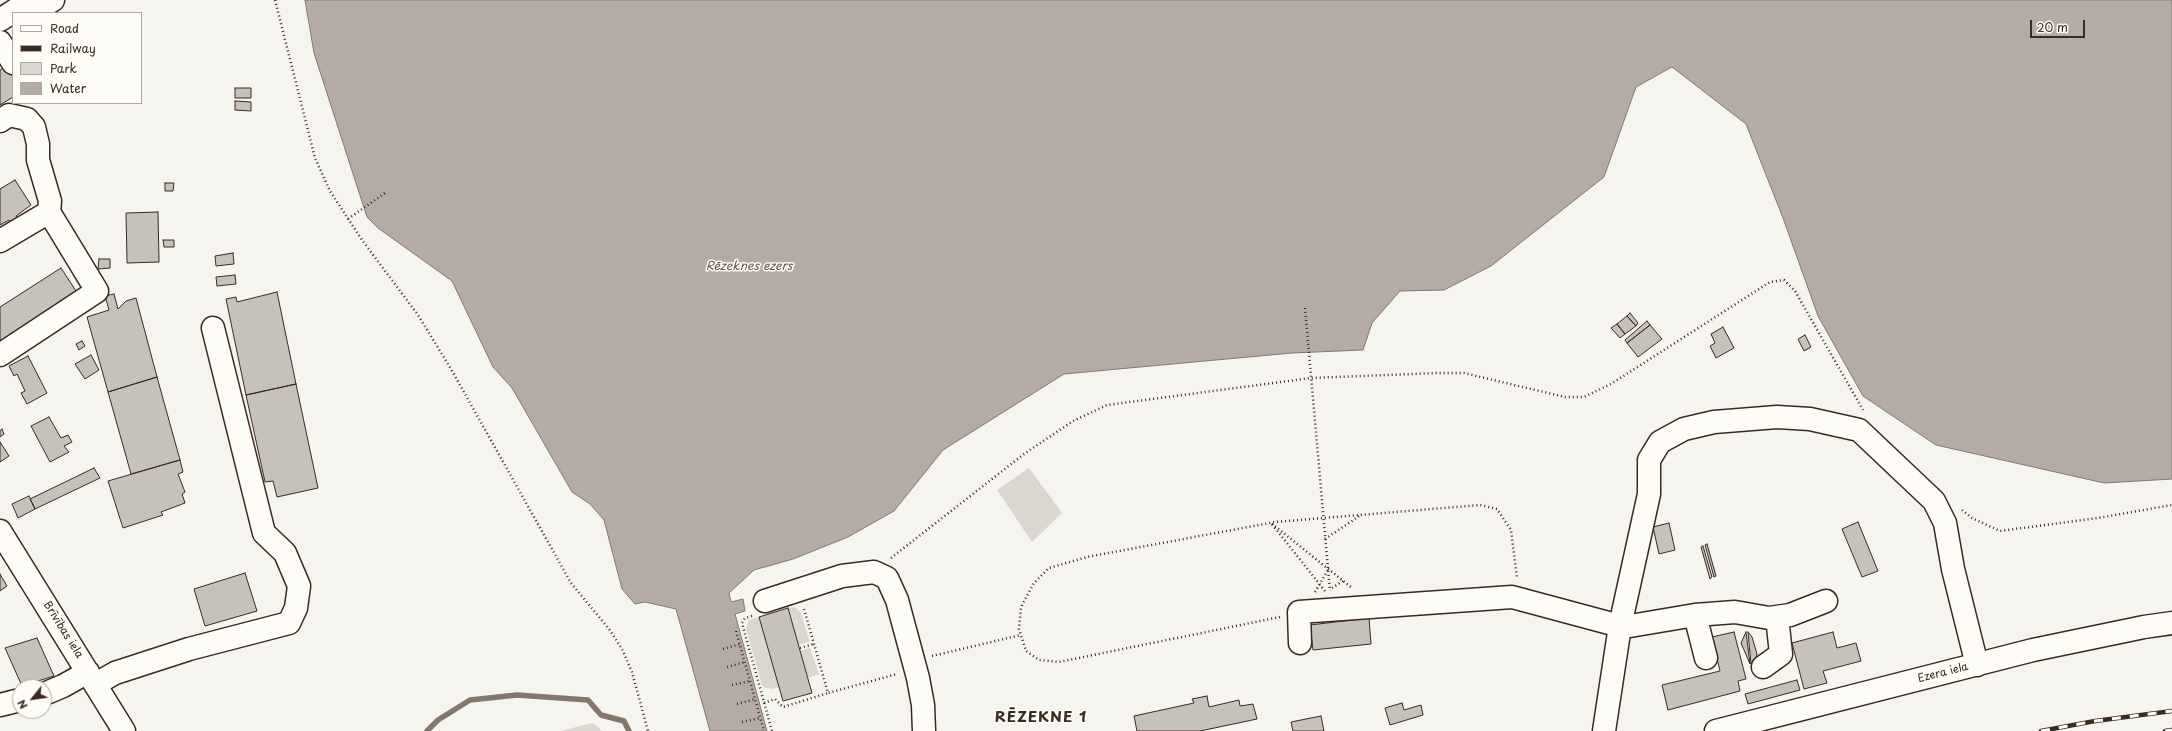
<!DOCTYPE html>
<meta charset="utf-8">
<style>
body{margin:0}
#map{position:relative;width:2172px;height:731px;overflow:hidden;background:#f5f4ee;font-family:"Playpen Sans",sans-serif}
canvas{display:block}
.legend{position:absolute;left:12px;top:12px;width:130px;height:92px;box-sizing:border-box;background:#fdfcf7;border:1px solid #afa8a0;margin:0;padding:5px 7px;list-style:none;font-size:12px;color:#3b2a1e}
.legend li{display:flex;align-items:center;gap:8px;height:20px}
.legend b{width:20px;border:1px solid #afa8a0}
.north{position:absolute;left:12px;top:679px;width:40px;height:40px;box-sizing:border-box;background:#fdfcf7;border:1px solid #afa8a0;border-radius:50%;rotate:240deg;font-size:11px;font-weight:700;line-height:16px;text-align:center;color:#3b2a1e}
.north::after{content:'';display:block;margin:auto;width:14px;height:18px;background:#3b2a1e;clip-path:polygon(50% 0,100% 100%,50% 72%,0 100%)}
.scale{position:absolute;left:2030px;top:20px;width:55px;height:18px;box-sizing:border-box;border:2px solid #3b2a1e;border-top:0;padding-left:5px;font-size:12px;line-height:14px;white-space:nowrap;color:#3b2a1e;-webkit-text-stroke:3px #fdfcf7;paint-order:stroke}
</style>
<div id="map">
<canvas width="2172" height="731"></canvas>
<ul class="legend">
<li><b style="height:5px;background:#fdfcf7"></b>Road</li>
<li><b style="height:5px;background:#3b2a1e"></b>Railway</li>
<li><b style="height:11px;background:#dad6d0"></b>Park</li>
<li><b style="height:11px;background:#b4aca4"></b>Water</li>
</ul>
<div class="north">N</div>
<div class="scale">20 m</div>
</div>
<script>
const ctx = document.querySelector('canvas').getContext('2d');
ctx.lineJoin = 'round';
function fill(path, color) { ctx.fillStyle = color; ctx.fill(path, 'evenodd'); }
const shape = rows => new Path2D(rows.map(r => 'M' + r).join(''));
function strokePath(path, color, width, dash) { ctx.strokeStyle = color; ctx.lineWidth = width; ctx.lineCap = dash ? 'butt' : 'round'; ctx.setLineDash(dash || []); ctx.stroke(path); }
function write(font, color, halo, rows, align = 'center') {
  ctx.font = font + ' "Playpen Sans",sans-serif'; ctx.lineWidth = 3; ctx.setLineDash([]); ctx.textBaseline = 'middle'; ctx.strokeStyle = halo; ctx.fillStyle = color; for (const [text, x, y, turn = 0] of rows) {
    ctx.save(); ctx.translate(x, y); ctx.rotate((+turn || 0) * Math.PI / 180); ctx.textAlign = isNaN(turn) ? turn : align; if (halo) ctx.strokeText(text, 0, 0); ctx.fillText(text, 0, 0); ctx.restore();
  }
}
fill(shape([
 [1029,468,1062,513,1032,542,997,490],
 [795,607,801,613,809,639,809,642,799,645,788,608],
 [759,617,779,687,772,689,765,688,762,685,746,628,749,620],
 [810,648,819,674,808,678,800,651],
 [593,723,602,731,560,731]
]), '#dad6d0');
const water = shape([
 [305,0,2172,0,2172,479,2104,483,1936,445,1863,396,1818,316,1783,218,1746,124,1672,67,1636,87,1604,177,1491,266,1444,290,1400,291,1372,323,1363,350,1292,353,1064,374,943,450,894,511,848,537,793,559,754,570,729,593,731,602,743,599,745,611,735,614,767,731,710,731,676,609,645,602,635,604,622,589,604,520,590,504,572,492,512,388,493,367,452,281,378,228,367,217,314,53,305,0]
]);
fill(water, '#b4aca4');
strokePath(water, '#84786e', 1);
strokePath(shape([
 [427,731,438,720,470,700,517,695,588,700,601,715,624,721,629,731]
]), '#84786e', 5.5);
const building = shape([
 [6,66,13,77,13,97,0,105,0,70,6,66],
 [235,88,251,88,251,98,235,98,235,88],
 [235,101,251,102,251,111,235,110,235,101],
 [15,180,31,205,16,216,19,220,12,225,9,220,0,225,0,189,15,180],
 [165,183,174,183,173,191,165,191,165,183],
 [158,212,159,262,127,263,126,213,158,212],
 [163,240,174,240,174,247,164,247,163,240],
 [233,253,234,264,216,266,215,256,233,253],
 [99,259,110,259,110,268,98,269,99,259],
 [61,268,78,294,0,343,0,307,61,268],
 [235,275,236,284,217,286,216,277,235,275],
 [277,292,296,384,246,395,226,299,236,297,237,302,277,292],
 [114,294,118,309,126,301,136,298,157,377,108,392,87,317,109,310,105,296,114,294],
 [1630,313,1638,323,1636,326,1627,316,1630,313],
 [1627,316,1636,326,1625,334,1617,324,1627,316],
 [1647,321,1650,325,1627,343,1625,340,1647,321],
 [1617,324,1625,334,1620,338,1611,328,1617,324],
 [1650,325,1662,339,1638,357,1627,343,1650,325],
 [1723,327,1734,348,1716,358,1710,346,1715,343,1711,334,1723,327],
 [1805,335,1811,347,1804,351,1798,339,1805,335],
 [82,341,85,346,79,350,76,344,82,341],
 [91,355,99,370,85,379,75,364,91,355],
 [28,356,47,393,27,404,21,393,25,391,17,374,14,376,9,366,28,356],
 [157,377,180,460,131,474,108,392,157,377],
 [296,384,318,488,277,497,273,481,265,482,246,395,296,384],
 [49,417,61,438,68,435,72,442,64,446,69,452,50,462,31,426,49,417],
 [2,429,4,434,0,437,0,431,2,429],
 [0,442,9,456,0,462,0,442],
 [180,460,183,472,178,474,185,492,182,494,185,503,161,512,163,515,123,528,108,481,180,460],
 [94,468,100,478,35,509,30,499,94,468],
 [29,496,35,509,18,518,12,504,29,496],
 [1858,522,1878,571,1862,577,1842,529,1858,522],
 [1669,523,1675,550,1659,554,1653,527,1669,523],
 [1707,544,1716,576,1714,577,1705,545,1707,544],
 [1703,546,1712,577,1710,579,1701,547,1703,546],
 [245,573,257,611,205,626,194,589,245,573],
 [0,574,7,586,0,591,0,574],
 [788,608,812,693,783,701,759,617,788,608],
 [1369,618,1371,644,1313,650,1310,625,1369,618],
 [1734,632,1746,679,1738,681,1740,691,1668,710,1662,685,1720,671,1712,637,1734,632],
 [1746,632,1750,664,1741,643,1746,632],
 [1748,632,1752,637,1757,654,1755,661,1751,664,1748,632],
 [1833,632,1837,648,1856,643,1861,661,1823,671,1827,683,1804,689,1792,643,1833,632],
 [37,638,54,676,22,686,5,648,37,638],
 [1797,680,1800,690,1748,704,1745,694,1797,680],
 [1207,696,1209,707,1239,700,1240,706,1253,704,1257,719,1200,731,1137,731,1134,716,1194,703,1192,699,1207,696],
 [1402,703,1404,710,1421,705,1423,715,1390,725,1385,708,1402,703],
 [1321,716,1324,731,1293,731,1291,722,1321,716]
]);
fill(building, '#c7c1bb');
strokePath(building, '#3b2a1e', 1);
const minor = shape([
 [0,20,20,7,33,12,53,0],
 [0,42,13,63],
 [0,121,9,115,27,119,34,127,38,144,38,160,50,201,49,212],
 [0,241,49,212,97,291,0,355],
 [0,531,124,731],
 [765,601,842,576,874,572,887,578,897,600,918,678,923,705,924,731],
 [1695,615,1706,658],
 [1300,643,1299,612,1512,597,1620,626,1630,626,1695,615,1735,612,1769,618,1790,615,1826,601],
 [1763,667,1781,654,1777,617],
 [96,684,115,673,189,649,289,623,296,608,299,586,285,553,264,533,213,328],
 [44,694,63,686,88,672],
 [0,705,20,700],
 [1604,731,1620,626,1649,494,1649,460,1660,442,1684,429,1714,422,1777,417,1810,419,1859,430,1934,501,1945,523,1953,569,1977,665],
 [1716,731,2033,650,2144,627,2172,623]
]);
strokePath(minor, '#3b2a1e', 25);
strokePath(shape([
 [275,0,315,158,330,191,362,240,418,315,451,369,571,583,609,629,622,649,632,672,648,731],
 [348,219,385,193],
 [1305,308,1330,591],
 [1962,510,1972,518,2000,531,2098,518,2172,505],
 [1325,539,1361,515],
 [891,558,1024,454,1073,421,1107,405,1311,378,1438,373,1464,373,1565,397,1584,397,1611,384,1770,282,1784,280,1795,291,1863,410],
 [1332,588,1343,581],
 [1325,591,1271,523,1352,588],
 [1315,592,1328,570],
 [804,609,828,693,897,674],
 [752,616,745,618,742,623,772,731],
 [1280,617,1059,662,1039,660,1026,651,1019,629,1021,607,1034,583,1049,568,1087,557,1275,522,1480,505,1497,509,1511,530,1517,578],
 [736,631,764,731],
 [800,648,814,644],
 [723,649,740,644],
 [932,656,1021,635],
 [727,667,745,662],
 [732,685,750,681],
 [764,703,775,699,783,707,828,693],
 [737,704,755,699],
 [742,722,760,718]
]), '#3b2a1e', 2.5, [1, 3]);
strokePath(minor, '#fdfcf7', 22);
const rail = shape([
 [2041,731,2095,721,2172,711],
 [2165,731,2172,730]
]);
strokePath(rail, '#3b2a1e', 4.5);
strokePath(rail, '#fdfcf7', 3, [9]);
write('11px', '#3b2a1e', '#fdfcf7', [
 ["Brīvības iela",63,630,58],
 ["Ezera iela",1943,673,-14]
]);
write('italic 12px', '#65584d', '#fdfcf7', [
 ["Rēzeknes ezers",749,267]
]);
ctx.letterSpacing = '1px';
write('bold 15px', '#3b2a1e', '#fdfcf7', [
 ["RĒZEKNE 1",1041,718]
]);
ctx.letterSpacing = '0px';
</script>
